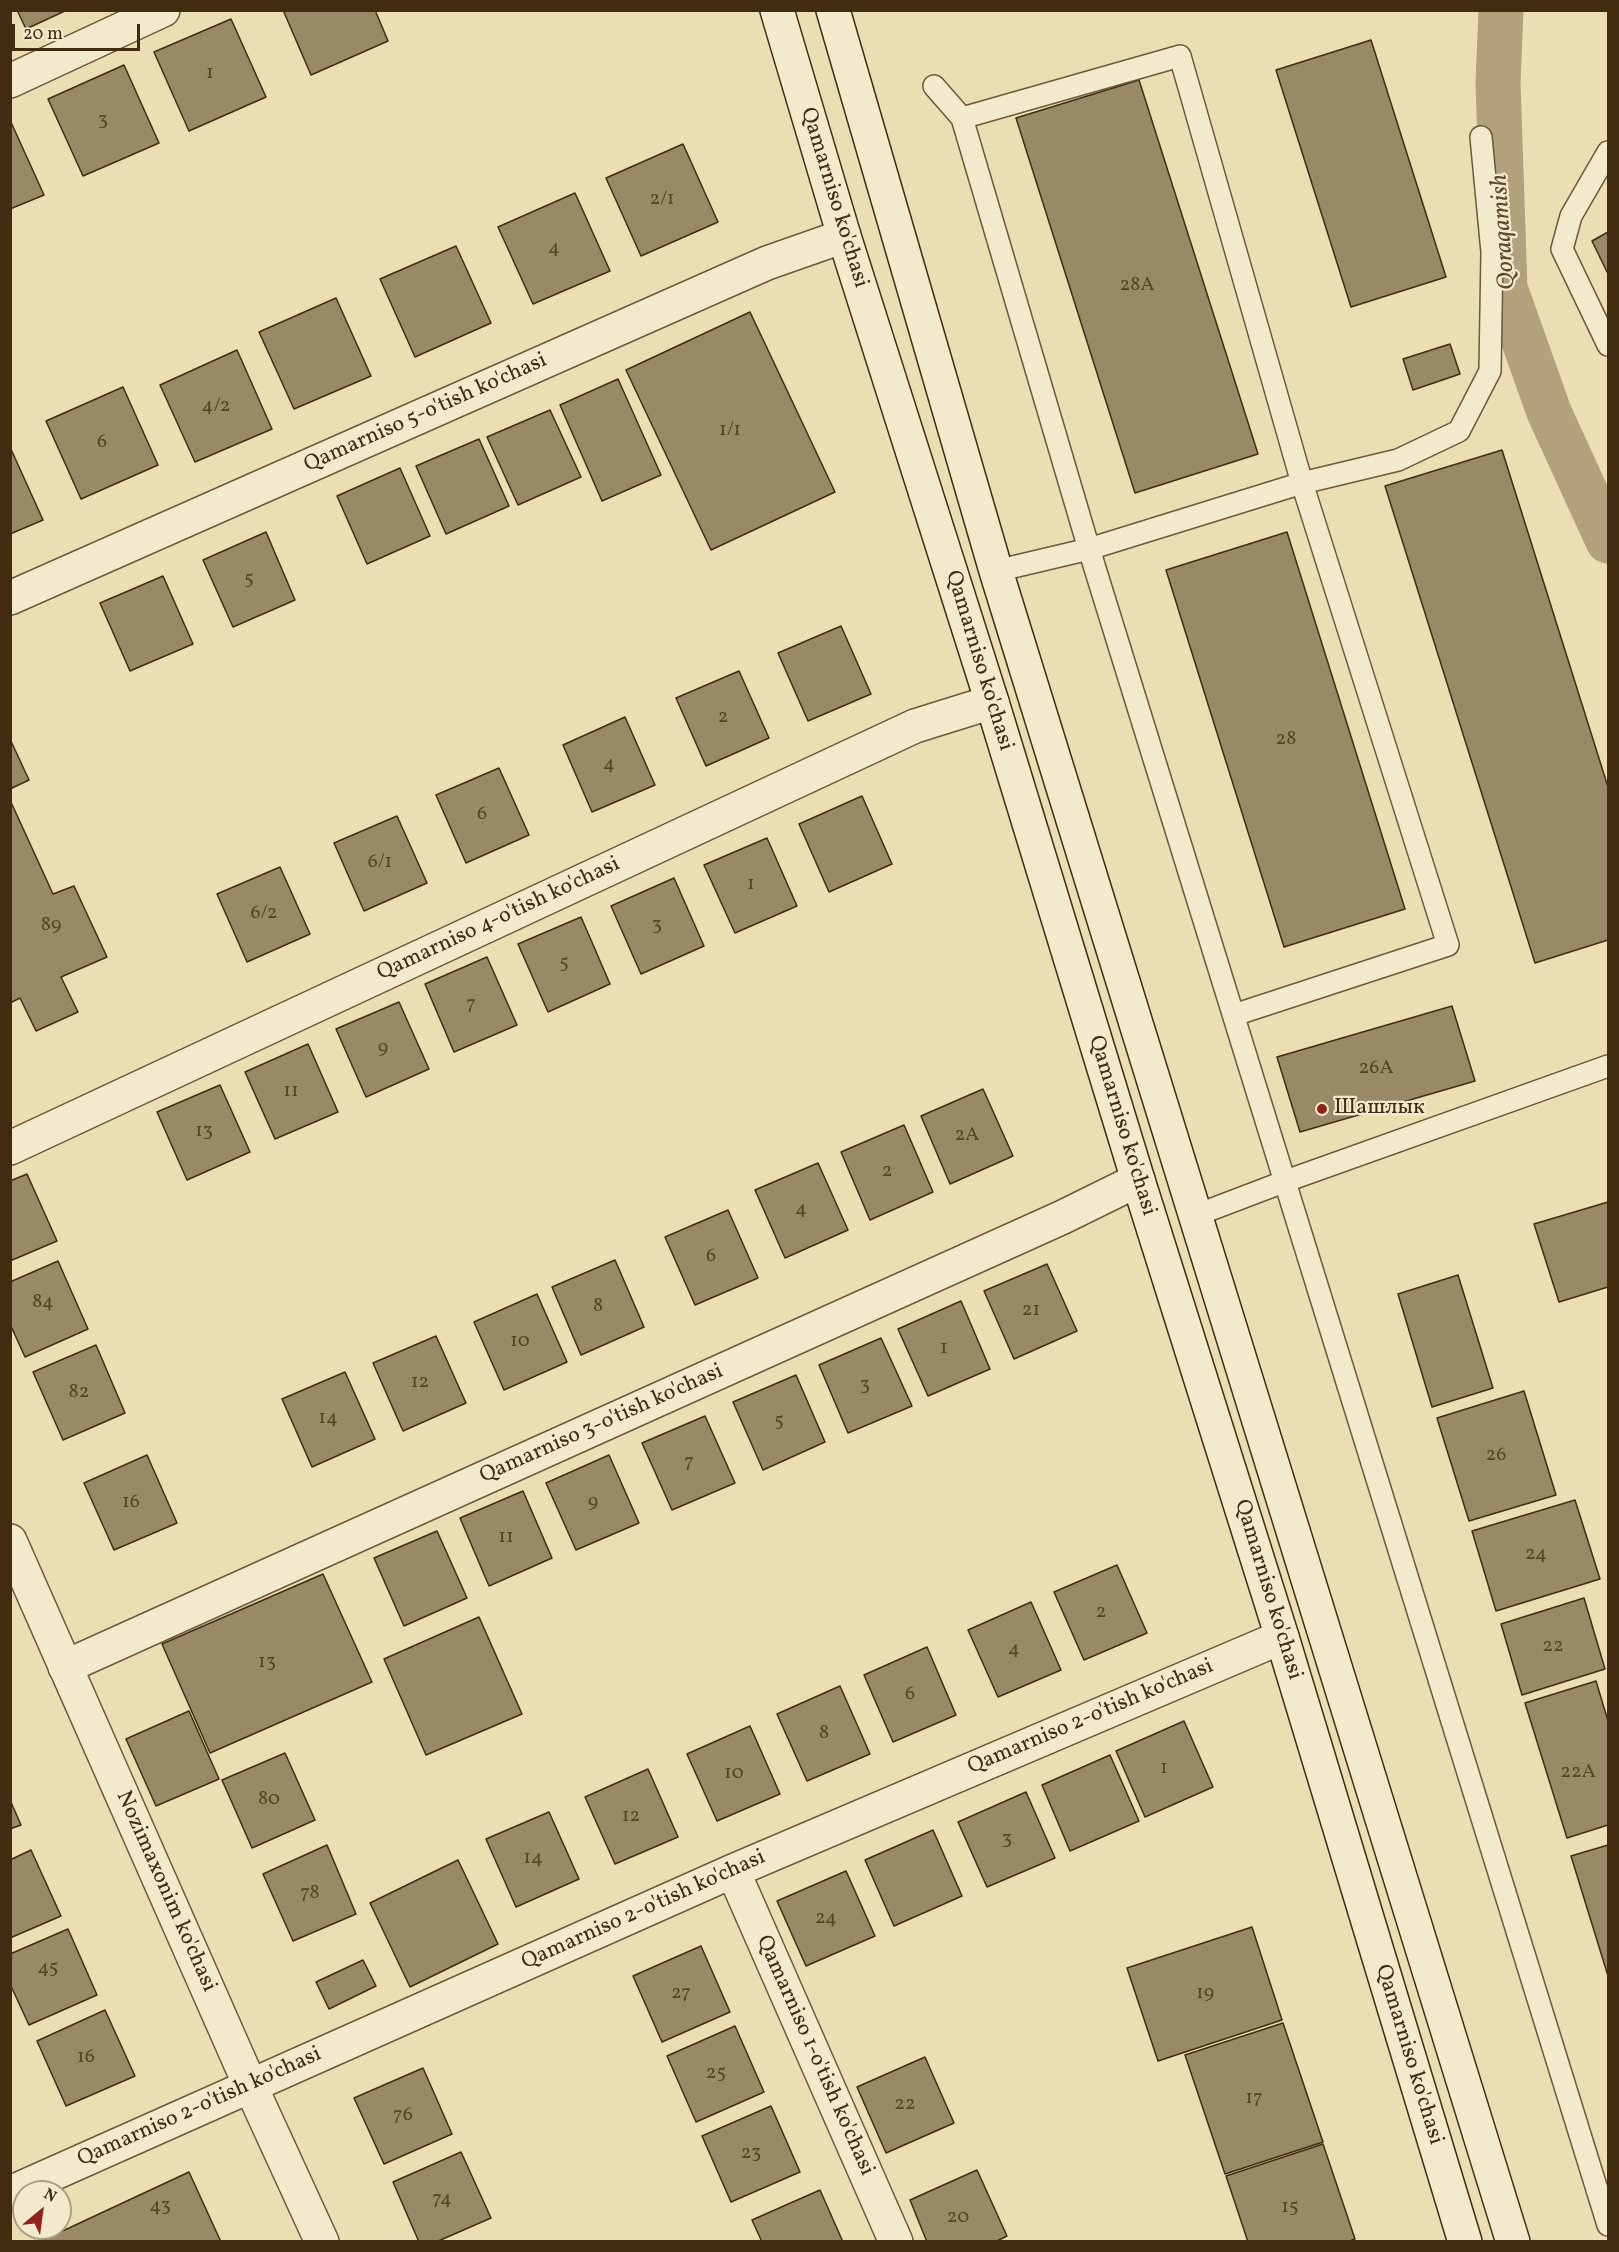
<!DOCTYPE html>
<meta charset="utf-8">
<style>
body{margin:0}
#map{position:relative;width:1619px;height:2252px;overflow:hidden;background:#ecdeb3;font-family:Vollkorn,serif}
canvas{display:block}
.frame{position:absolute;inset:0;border:12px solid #412c12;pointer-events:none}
.north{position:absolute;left:12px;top:2180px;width:60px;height:60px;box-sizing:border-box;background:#f3eace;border:2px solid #ac9e83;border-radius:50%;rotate:29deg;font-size:16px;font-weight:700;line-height:24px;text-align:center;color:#412c12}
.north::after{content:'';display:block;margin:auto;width:21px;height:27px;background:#8f2418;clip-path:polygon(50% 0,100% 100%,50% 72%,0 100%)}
.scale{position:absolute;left:12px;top:24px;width:128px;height:27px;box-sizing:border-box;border:3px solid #412c12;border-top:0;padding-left:8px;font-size:18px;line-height:21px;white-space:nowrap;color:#412c12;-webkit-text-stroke:4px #f3eace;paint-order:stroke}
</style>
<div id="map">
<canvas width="1619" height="2252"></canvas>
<div class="frame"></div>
<div class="north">N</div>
<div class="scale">20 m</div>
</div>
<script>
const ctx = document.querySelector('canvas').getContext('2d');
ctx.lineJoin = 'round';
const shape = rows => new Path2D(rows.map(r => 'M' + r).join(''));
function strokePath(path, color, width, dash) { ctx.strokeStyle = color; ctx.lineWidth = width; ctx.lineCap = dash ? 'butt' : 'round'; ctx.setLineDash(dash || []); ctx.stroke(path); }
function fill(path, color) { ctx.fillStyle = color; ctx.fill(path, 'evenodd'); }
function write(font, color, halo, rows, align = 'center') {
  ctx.font = font + ' Vollkorn,serif'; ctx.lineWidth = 4.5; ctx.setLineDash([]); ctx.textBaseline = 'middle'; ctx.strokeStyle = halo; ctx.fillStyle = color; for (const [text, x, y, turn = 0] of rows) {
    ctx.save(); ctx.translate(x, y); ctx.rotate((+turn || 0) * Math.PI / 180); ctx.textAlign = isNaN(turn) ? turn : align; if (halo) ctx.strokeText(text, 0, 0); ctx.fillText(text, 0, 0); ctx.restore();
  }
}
strokePath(shape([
 [1501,10,1498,83,1505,288,1549,412,1608,541]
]), '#b2a17c', 45);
const building = shape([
 [17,10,67,10,26,29,17,10],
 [283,10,375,10,388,41,311,75,283,10],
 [231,19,266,97,189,131,154,52,231,19],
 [1371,40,1446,277,1351,307,1276,70,1371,40],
 [124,65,159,143,83,176,48,99,124,65],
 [1139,80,1258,454,1135,493,1016,118,1139,80],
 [10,120,44,195,10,209,10,120],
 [683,144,718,222,641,256,606,178,683,144],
 [575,193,610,271,533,304,498,227,575,193],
 [1608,232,1608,274,1592,241,1608,232],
 [456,246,491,323,415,357,380,279,456,246],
 [336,298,371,376,294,409,259,332,336,298],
 [750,312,835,492,711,550,626,370,750,312],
 [1450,344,1460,374,1413,390,1403,359,1450,344],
 [237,350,272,429,195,462,160,385,237,350],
 [618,379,661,475,602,501,560,405,618,379],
 [123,387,158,465,81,499,46,421,123,387],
 [550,410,581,477,518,505,487,437,550,410],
 [479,439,509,506,446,534,416,466,479,439],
 [10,447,43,520,10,534,10,447],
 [1502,450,1608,787,1608,940,1535,963,1385,486,1502,450],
 [400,468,430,536,367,564,337,496,400,468],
 [266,532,295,600,233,627,203,560,266,532],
 [1287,532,1405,909,1284,947,1166,570,1287,532],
 [163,576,193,644,130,671,100,603,163,576],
 [841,626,871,694,808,721,778,653,841,626],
 [739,671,769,738,706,766,676,698,739,671],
 [625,717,655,785,592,812,563,745,625,717],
 [10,739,29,780,10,789,10,739],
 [499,768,529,835,466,863,436,795,499,768],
 [862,796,892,864,829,892,799,824,862,796],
 [10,800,53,894,74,886,107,957,61,977,78,1012,36,1031,20,998,10,1003,10,800],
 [397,816,427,883,364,911,334,843,397,816],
 [767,838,797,906,735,933,704,865,767,838],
 [280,867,310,934,247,962,217,894,280,867],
 [674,878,704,946,641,974,611,906,674,878],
 [581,917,610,984,548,1012,518,944,581,917],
 [487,957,517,1025,454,1052,425,984,487,957],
 [399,1002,429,1069,366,1097,336,1029,399,1002],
 [1452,1006,1475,1081,1300,1132,1277,1057,1452,1006],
 [308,1044,338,1112,275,1139,245,1072,308,1044],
 [220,1085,250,1152,187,1180,157,1112,220,1085],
 [983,1089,1013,1156,950,1184,921,1116,983,1089],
 [904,1125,933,1192,870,1220,841,1152,904,1125],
 [818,1163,848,1230,785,1258,755,1190,818,1163],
 [27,1174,57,1241,10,1261,10,1181,27,1174],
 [1608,1202,1608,1287,1559,1302,1534,1224,1608,1202],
 [728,1210,758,1278,695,1305,665,1237,728,1210],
 [615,1260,644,1327,581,1355,552,1287,615,1260],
 [58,1261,88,1329,25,1357,10,1324,10,1282,58,1261],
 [1047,1264,1077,1331,1014,1359,984,1291,1047,1264],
 [1458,1275,1493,1388,1432,1407,1398,1294,1458,1275],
 [537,1294,567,1362,504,1390,474,1322,537,1294],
 [961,1301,990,1369,928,1396,898,1329,961,1301],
 [436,1336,466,1403,403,1431,373,1363,436,1336],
 [881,1338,912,1406,848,1433,819,1365,881,1338],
 [96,1345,125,1413,63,1440,33,1372,96,1345],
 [345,1372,375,1439,312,1467,282,1399,345,1372],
 [796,1375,825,1442,763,1470,733,1402,796,1375],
 [1524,1391,1556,1495,1469,1521,1437,1418,1524,1391],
 [705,1416,735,1483,672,1510,642,1443,705,1416],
 [147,1455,177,1523,114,1550,84,1483,147,1455],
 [609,1455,639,1523,576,1550,546,1483,609,1455],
 [523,1491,552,1558,489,1586,460,1518,523,1491],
 [1575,1500,1600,1579,1496,1611,1472,1531,1575,1500],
 [437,1531,467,1598,404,1626,374,1558,437,1531],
 [1117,1565,1147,1633,1084,1660,1054,1592,1117,1565],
 [323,1574,372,1682,210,1753,162,1644,323,1574],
 [1584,1598,1605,1669,1522,1695,1501,1624,1584,1598],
 [1031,1602,1061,1670,998,1697,968,1630,1031,1602],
 [479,1617,522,1714,426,1755,384,1659,479,1617],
 [927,1647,956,1715,893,1742,864,1675,927,1647],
 [1596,1681,1608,1721,1608,1825,1567,1838,1525,1703,1596,1681],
 [840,1686,870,1754,807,1781,777,1714,840,1686],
 [189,1711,219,1779,156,1806,126,1739,189,1711],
 [1184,1721,1213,1787,1145,1817,1116,1751,1184,1721],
 [750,1726,780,1794,717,1821,687,1754,750,1726],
 [285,1753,315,1820,252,1848,222,1780,285,1753],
 [1110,1755,1139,1821,1070,1851,1042,1785,1110,1755],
 [648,1769,678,1837,615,1864,585,1797,648,1769],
 [1026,1792,1055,1858,987,1887,958,1822,1026,1792],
 [10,1800,21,1825,10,1829,10,1800],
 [549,1812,579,1879,516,1907,486,1839,549,1812],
 [933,1830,962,1896,894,1926,865,1860,933,1830],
 [327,1845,356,1914,293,1941,263,1874,327,1845],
 [1608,1845,1608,1976,1571,1856,1608,1845],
 [31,1850,61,1916,10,1938,10,1860,31,1850],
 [458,1860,498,1944,410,1987,370,1903,458,1860],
 [846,1871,875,1936,806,1966,777,1901,846,1871],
 [1252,1927,1282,2020,1158,2061,1127,1968,1252,1927],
 [68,1929,97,1995,29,2025,10,1984,10,1954,68,1929],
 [701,1946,730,2012,662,2042,633,1976,701,1946],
 [363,1960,376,1986,329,2009,316,1982,363,1960],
 [105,2010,135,2076,66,2106,37,2041,105,2010],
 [1283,2023,1323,2142,1225,2174,1185,2055,1283,2023],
 [735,2026,764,2092,696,2122,667,2056,735,2026],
 [925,2057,954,2123,886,2153,857,2087,925,2057],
 [423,2068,452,2134,384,2164,354,2098,423,2068],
 [771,2106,800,2172,731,2202,702,2136,771,2106],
 [1323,2144,1355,2239,1346,2242,1248,2242,1226,2176,1323,2144],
 [461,2152,491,2218,436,2242,419,2242,393,2182,461,2152],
 [977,2170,1007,2236,995,2242,927,2242,910,2200,977,2170],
 [189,2172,221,2242,39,2242,189,2172],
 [820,2190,843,2242,762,2242,752,2220,820,2190]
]);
fill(building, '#9a8966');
strokePath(building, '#412c12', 1.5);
const service = shape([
 [934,86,962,118,1089,549,1608,2225],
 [962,118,1180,56,1302,483,1448,945,1234,1015],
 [1608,152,1571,216,1562,249,1608,345],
 [996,571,1089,549,1302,483,1398,460,1459,431,1490,371,1492,252,1481,137],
 [1194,1216,1286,1181,1608,1066]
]);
const minor = shape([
 [10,81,163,10],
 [10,598,767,263,844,236],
 [10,1148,915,726,992,702],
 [10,1541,250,2085,322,2242],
 [65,1667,1063,1217,1138,1180],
 [733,1871,896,2242],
 [10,2193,733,1871,1282,1637]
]);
const secondary = shape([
 [777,10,844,236,992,702,1138,1180,1282,1637,1465,2242],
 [833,10,996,571,1513,2242]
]);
strokePath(service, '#6c583a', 24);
strokePath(minor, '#6c583a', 36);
strokePath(secondary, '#412c12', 36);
strokePath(service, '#f3eace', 21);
strokePath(minor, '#f3eace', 33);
strokePath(secondary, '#f3eace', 33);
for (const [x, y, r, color] of [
 [1322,1109,6,"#8f2418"]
]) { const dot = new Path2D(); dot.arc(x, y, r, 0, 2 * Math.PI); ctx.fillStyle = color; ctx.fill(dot); strokePath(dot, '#f3eace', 2); }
write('20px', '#574327', null, [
 ["1",210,74],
 ["3",103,121],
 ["2/1",662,200],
 ["4",554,249],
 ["28A",1137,286],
 ["4/2",216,407],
 ["1/1",730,431],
 ["6",102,443],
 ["5",249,580],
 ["2",723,718],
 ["28",1286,740],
 ["4",609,765],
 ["6",482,815],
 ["6/1",380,863],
 ["1",751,885],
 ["6/2",264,914],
 ["89",51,926],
 ["3",657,926],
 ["5",564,964],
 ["7",471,1005],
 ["9",383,1049],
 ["26A",1376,1069],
 ["11",291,1092],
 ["13",204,1132],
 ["2A",967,1136],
 ["2",887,1172],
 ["4",801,1210],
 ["6",711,1257],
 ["84",43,1303],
 ["8",598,1307],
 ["21",1031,1311],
 ["10",520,1342],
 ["1",944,1349],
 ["12",420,1383],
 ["3",865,1386],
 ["82",79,1393],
 ["14",328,1419],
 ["5",779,1422],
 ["26",1496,1456],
 ["7",689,1463],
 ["16",131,1503],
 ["9",593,1503],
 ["11",506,1538],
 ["24",1536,1555],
 ["2",1101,1613],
 ["22",1553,1647],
 ["4",1014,1650],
 ["13",267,1663],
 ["6",910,1695],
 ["8",824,1734],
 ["1",1164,1769],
 ["22A",1578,1773],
 ["10",734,1774],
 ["80",269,1800],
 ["12",631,1817],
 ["3",1007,1840],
 ["14",533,1859],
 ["78",310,1894],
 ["24",826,1919],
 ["45",48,1969],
 ["27",681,1994],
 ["19",1205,1994],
 ["16",86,2058],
 ["25",716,2074],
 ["17",1254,2099],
 ["22",905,2105],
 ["76",403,2116],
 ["23",751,2154],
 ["74",442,2200],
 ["43",160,2207],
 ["15",1290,2208],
 ["20",958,2218]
]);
write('22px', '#412c12', '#f3eace', [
 ["Qamarniso ko'chasi",833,198,73],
 ["Qamarniso 5-o'tish ko'chasi",426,414,-24],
 ["Qamarniso ko'chasi",978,661,73],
 ["Qamarniso 4-o'tish ko'chasi",499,920,-25],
 ["Qamarniso ko'chasi",1121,1126,73],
 ["Qamarniso 3-o'tish ko'chasi",602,1425,-24],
 ["Qamarniso ko'chasi",1267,1590,73],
 ["Qamarniso 2-o'tish ko'chasi",1091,1718,-23],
 ["Nozimaxonim ko'chasi",165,1892,66],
 ["Qamarniso 2-o'tish ko'chasi",644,1911,-24],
 ["Qamarniso ko'chasi",1408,2055,73],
 ["Qamarniso 1-o'tish ko'chasi",814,2056,66],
 ["Qamarniso 2-o'tish ko'chasi",200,2108,-24]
]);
write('22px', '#412c12', '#f3eace', [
 ["Шашлык",1334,1109]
], 'left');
write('italic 24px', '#5d492c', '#f3eace', [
 ["Qoraqamish",1505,232,-94]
]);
</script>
